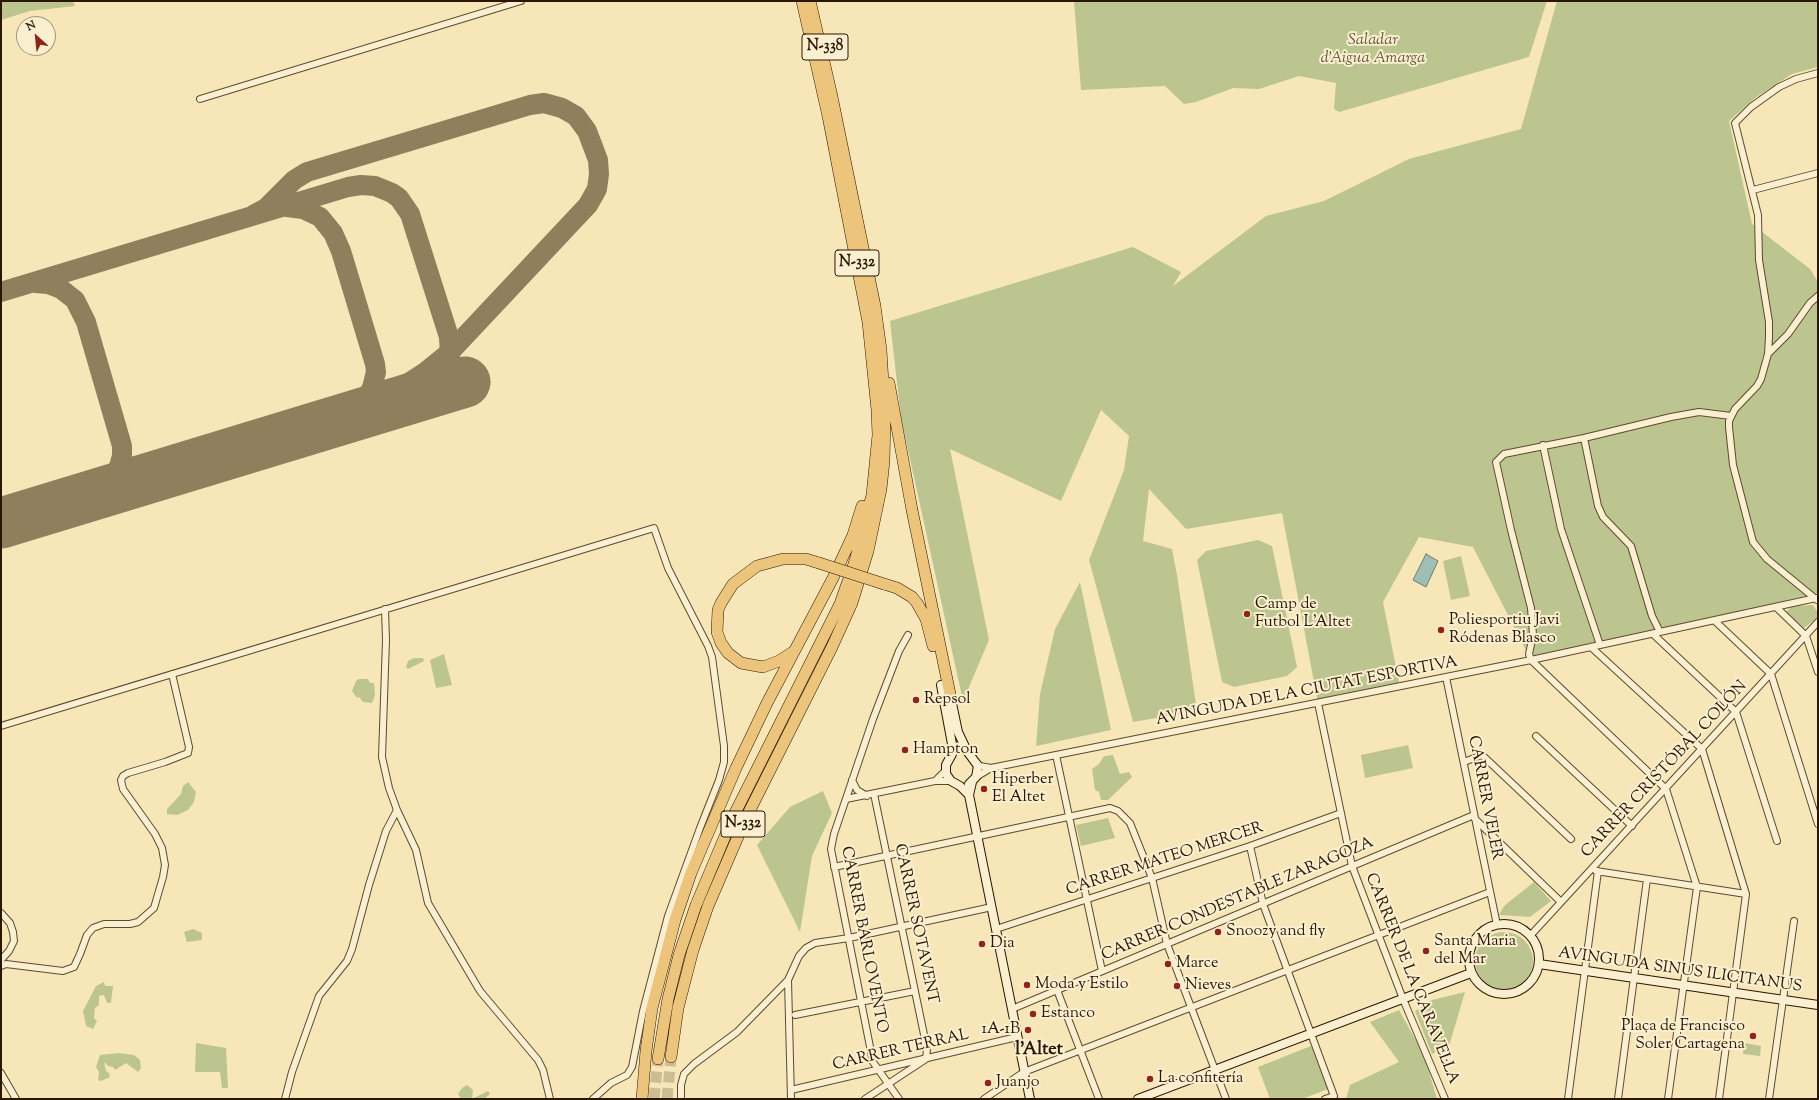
<!DOCTYPE html>
<meta charset="utf-8">
<style>
body{margin:0}
#map{position:relative;width:1819px;height:1100px;overflow:hidden;background:#f7e7b8;font-family:"Sorts Mill Goudy",serif}
canvas{display:block}
.frame{position:absolute;inset:0;border:2px solid #2b1600;pointer-events:none}
.north{position:absolute;left:16px;top:16px;width:40px;height:40px;box-sizing:border-box;background:#faefd1;border:1px solid #a7987d;border-radius:50%;rotate:333deg;font-size:11px;font-weight:700;line-height:16px;text-align:center;color:#2b1600}
.north::after{content:'';display:block;margin:auto;width:14px;height:18px;background:#8f2418;clip-path:polygon(50% 0,100% 100%,50% 72%,0 100%)}
</style>
<div id="map">
<canvas width="1819" height="1100"></canvas>
<div class="frame"></div>
<div class="north">N</div>
</div>
<script>
const ctx = document.querySelector('canvas').getContext('2d');
ctx.lineJoin = 'round';
function fill(path, color) { ctx.fillStyle = color; ctx.fill(path, 'evenodd'); }
const shape = rows => new Path2D(rows.map(r => 'M' + r).join(''));
function strokePath(path, color, width, dash) { ctx.strokeStyle = color; ctx.lineWidth = width; ctx.lineCap = dash ? 'butt' : 'round'; ctx.setLineDash(dash || []); ctx.stroke(path); }
function write(font, color, halo, rows, align = 'center') {
  ctx.font = font + ' "Sorts Mill Goudy",serif'; ctx.lineWidth = 4; ctx.setLineDash([]); ctx.textBaseline = 'middle'; ctx.strokeStyle = halo; ctx.fillStyle = color; for (const [text, x, y, turn = 0] of rows) {
    ctx.save(); ctx.translate(x, y); ctx.rotate((+turn || 0) * Math.PI / 180); ctx.textAlign = isNaN(turn) ? turn : align; if (halo) ctx.strokeText(text, 0, 0); ctx.fillText(text, 0, 0); ctx.restore();
  }
}
fill(shape([
 [1,1,73,1,75,6,30,11,1,20],
 [1074,1,1547,1,1529,57,1339,112,1334,109,1336,83,1299,76,1259,89,1233,88,1196,102,1184,104,1165,86,1081,90],
 [1557,1,1818,1,1818,67,1792,74,1755,98,1729,121,1752,224,1810,269,1818,282,1818,593,1531,660,1473,547,1419,537,1383,602,1400,687,1318,703,1282,513,1186,529,1149,489,1143,541,1172,549,1177,575,1197,711,1133,722,1089,560,1124,470,1129,436,1101,410,1061,501,950,449,989,640,963,701,901,418,890,321,1133,247,1181,272,1173,286,1266,216,1324,201,1409,159,1521,129],
 [1258,540,1272,546,1297,667,1287,676,1234,687,1222,682,1197,560,1206,551],
 [1461,556,1470,596,1451,600,1443,561],
 [1080,582,1111,730,1036,746,1040,694,1055,629],
 [1813,605,1818,613,1818,617,1804,628,1786,612,1792,606],
 [444,654,452,685,436,688,430,660],
 [414,658,423,658,424,661,408,669,406,667,408,661],
 [359,679,368,679,370,683,374,683,375,695,372,703,363,702,359,697,357,698,352,691,356,681],
 [1408,745,1413,768,1365,778,1361,755],
 [1113,755,1120,774,1129,772,1132,777,1108,800,1101,800,1099,792,1095,790,1092,769,1099,764,1104,756],
 [188,782,196,792,194,802,188,810,177,815,167,814,167,809,181,794,183,786],
 [823,791,832,813,812,856,800,932,757,845,790,807],
 [1108,818,1115,838,1081,846,1076,825],
 [1534,882,1551,901,1530,917,1499,915,1504,906],
 [193,929,202,933,202,940,187,942,184,932],
 '1475 961a29 29 0 1 1 58 0a29 29 0 1 1-58 0Z',
 [104,982,105,986,113,986,111,1003,107,1003,104,995,99,996,99,1005,95,1008,94,1018,97,1021,93,1029,86,1026,83,1011,96,986],
 [1465,992,1449,1046,1432,1054,1415,1011,1432,1000],
 [1399,1010,1424,1055,1437,1099,1346,1099,1350,1085,1399,1062,1370,1022],
 [196,1043,226,1048,228,1088,222,1088,220,1072,195,1072],
 [1744,1043,1761,1046,1760,1056,1743,1054],
 [1311,1046,1328,1089,1302,1099,1270,1099,1258,1067],
 [119,1053,134,1055,140,1060,141,1068,138,1072,126,1063,115,1070,113,1067,108,1066,104,1062,106,1071,109,1073,110,1077,101,1081,98,1080,99,1072,96,1067,100,1055],
 [467,1085,473,1090,472,1099,488,1091,490,1094,484,1099,461,1099,458,1094,462,1088]
]), '#bcc58f');
const water = shape([
 [1426,554,1438,561,1426,587,1413,580,1426,554]
]);
fill(water, '#9fbeb6');
strokePath(water, '#717b6d', 1);
strokePath(shape([
 [287,207,303,209,320,217,333,233,341,251,375,364,376,372,372,388,365,400,356,410],
 [253,215,266,208,294,180,307,172,530,105,544,103,562,108,576,116,587,131,598,160,599,174,597,189,588,205,450,352,424,373,396,391,348,417],
 [35,283,48,284,61,289,75,300,86,322,122,446,122,456,118,470,110,484,98,493],
 [1,292,348,187,361,185,375,186,392,193,399,198,410,214,449,337,450,357,445,372,434,387,417,396]
]), '#917e5c', 20);
strokePath(shape([
 [1,523,465,382]
]), '#917e5c', 51);
strokePath(shape([
 [654,1099,658,1059],
 [667,1099,671,1057]
]), '#cebd93', 11, [11, 5.5]);
const street = shape([
 [200,99,521,1],
 [1753,190,1818,173],
 [1768,354,1788,334,1810,303,1818,296],
 [1584,438,1598,506,1603,517,1631,546,1652,616,1660,632],
 [1543,445,1561,529,1600,645],
 [1817,600,1767,559,1753,542,1733,465,1729,427,1729,421,1735,409,1757,386,1761,379,1768,354,1769,337,1769,322,1759,260,1758,215,1735,123,1751,107,1779,87,1796,79,1818,73],
 [1776,607,1806,636,1818,672],
 [1715,621,1771,674,1818,824],
 [1653,634,1736,712,1777,841],
 [1591,647,1702,749,1746,894,1719,1099],
 [1446,677,1497,925],
 [1318,703,1352,866,1403,999,1445,1099],
 [1,726,654,528,668,568,708,646,712,657,724,746,724,762,719,780,700,828,668,916,643,1011,632,1067,627,1075,611,1083,593,1099],
 [1536,736,1632,826],
 [1056,755,1102,971],
 [976,762,980,766,991,768,976,777],
 [1464,762,1482,755,1571,839],
 [991,768,1531,660,1816,598],
 [946,770,935,781,951,781],
 [852,780,857,790,867,796],
 [846,799,935,781],
 [397,810,416,850,428,903,480,991,538,1060,543,1070,550,1099],
 [1475,819,1561,902],
 [1250,846,1263,904,1334,1096,1325,1099],
 [834,867,1110,808,1118,811,1130,823,1152,878,1167,944,1226,1099],
 [1596,871,1746,894],
 [1,913,10,923,13,932,14,941,9,951,1,960],
 [996,929,1250,846,1341,813],
 [1530,936,1818,622],
 [1,966,6,964,63,971,74,967,80,954,87,935,93,928,104,924,130,924,138,922,154,908,163,877,165,865,162,848,155,834,123,789,121,780,123,776,128,773,165,762,188,753,189,747,172,674],
 [788,980,791,1099],
 [1057,990,1099,1099],
 [1012,1009,1474,815],
 [795,1015,915,991],
 [1,1073,16,1099],
 [791,1090,1017,1037],
 [285,1099,292,1072,319,996,347,961,352,949,369,885,386,831,397,810,389,788,382,757,386,640,385,609],
 [681,1099,681,1085,684,1074,694,1064,737,1032,788,980,799,956,806,948,815,943,849,938,992,907],
 [865,1099,926,1059,927,1049,874,794],
 [899,1099,873,1062,831,849,834,834,873,719,899,651,908,635],
 [984,1099,1024,1072,1490,892],
 [1568,1099,1598,871],
 [1618,1099,1647,879],
 [1668,1099,1697,887,1666,789,1531,660,1529,654,1533,635,1531,608,1511,530,1496,462,1504,454,1584,438,1671,417,1699,412,1731,416],
 [1769,1099,1794,921]
]);
const secondary = shape([
 [941,685,952,744,952,754,946,765,946,774,951,781,960,786,969,795],
 [950,694,958,732,967,751,978,766,976,777,969,784],
 [972,782,969,795,1030,1099],
 '1469 959a35 35 0 1 1 70 0a35 35 0 1 1-70 0Z',
 [1539,964,1818,1005],
 [1138,1099,1471,973]
]);
const highway = shape([
 [889,383,912,510,950,694],
 [884,584,897,588,912,597,917,603,926,619,933,646],
 [793,652,779,661,763,667,741,663,728,653,721,643,717,632,718,610,721,603,733,584,757,566,783,559,806,559,819,563],
 [671,1057,678,1008,693,950,708,906,746,818,832,647,852,603,868,551,881,489,884,461,885,416,881,350,875,306,831,92,810,1],
 [658,1059,668,999,679,955,696,905,734,815,840,604,855,561,872,495,878,435,877,410,868,322,828,116,802,1],
 [642,1099,646,1051,652,1008,675,920,691,873,736,768,767,703,833,578,853,535,862,506]
]);
strokePath(street, '#5e4a2e', 8);
strokePath(secondary, '#2b1600', 10);
strokePath(highway, '#2b1600', 12);
strokePath(street, '#faefd1', 6);
strokePath(secondary, '#faefd1', 8);
strokePath(highway, '#ecc47c', 11);
const highwayBridge = shape([
 [819,563,884,584]
]);
strokePath(highwayBridge, '#2b1600', 12, []);
strokePath(highwayBridge, '#ecc47c', 11);
for (const [x, y, r, color] of [
 [1247,614,4,"#8f2418"],
 [1441,630,4,"#8f2418"],
 [916,700,4,"#8f2418"],
 [905,750,4,"#8f2418"],
 [984,789,4,"#8f2418"],
 [1218,932,4,"#8f2418"],
 [982,944,4,"#8f2418"],
 [1426,951,4,"#8f2418"],
 [1168,964,4,"#8f2418"],
 [1027,985,4,"#8f2418"],
 [1177,986,4,"#8f2418"],
 [1033,1014,4,"#8f2418"],
 [1028,1030,4,"#8f2418"],
 [1753,1036,4,"#8f2418"],
 [1150,1079,4,"#8f2418"],
 [988,1083,4,"#8f2418"]
]) { const dot = new Path2D(); dot.arc(x, y, r, 0, 2 * Math.PI); ctx.fillStyle = color; ctx.fill(dot); strokePath(dot, '#faefd1', 1.5); }
for (const [x, y, w] of [
 [825,47,46],
 [857,263,44],
 [743,824,44]
]) { const box = new Path2D(); box.roundRect(x - w / 2, y - 13, w, 26, 3); ctx.fillStyle = '#faefd1'; ctx.fill(box); strokePath(box, '#2b1600', 1); }
write('bold 15px', '#2b1600', null, [
 ["N-338",825,47],
 ["N-332",857,263],
 ["N-332",743,824]
]);
write('italic 16px', '#5e5332', '#faefd1', [
 ["Saladar",1373,41],
 ["d’Aigua Amarga",1373,59]
]);
write('16px', '#2b1600', '#faefd1', [
 ["Camp de",1255,605],
 ["Futbol L'Altet",1255,623],
 ["Poliesportiu Javi",1449,621],
 ["Ródenas Blasco",1449,639],
 ["Repsol",924,700],
 ["Hampton",913,750],
 ["Hiperber",992,780],
 ["El Altet",992,798],
 ["Snoozy and fly",1226,932],
 ["Santa Maria",1434,942],
 ["del Mar",1434,960],
 ["Dia",990,944],
 ["Marce",1176,964],
 ["Moda y Estilo",1035,985],
 ["Nieves",1185,986],
 ["Estanco",1041,1014],
 ["Plaça de Francisco",1745,1027,"right"],
 ["Soler Cartagena",1745,1045,"right"],
 ["1A-1B",1020,1030,"right"],
 ["La confitería",1158,1079],
 ["Juanjo",996,1083]
], 'left');
write('16px', '#2b1600', '#faefd1', [
 ["AVINGUDA DE LA CIUTAT ESPORTIVA",1307,692,-11],
 ["CARRER CRISTÓBAL COLÓN",1665,770,-47],
 ["CARRER VELER",1484,798,79],
 ["CARRER MATEO MERCER",1165,860,-18],
 ["CARRER CONDESTABLE ZARAGOZA",1238,900,-23],
 ["CARRER SOTAVENT",915,924,78],
 ["CARRER BARLOVENTO",863,940,79],
 ["AVINGUDA SINUS ILICITANUS",1680,971,8],
 ["CARRER DE LA CARAVEL·LA",1411,979,68],
 ["CARRER TERRAL",901,1051,-13]
]);
write('bold 18px', '#2b1600', '#faefd1', [
 ["l'Altet",1039,1051]
]);
</script>
